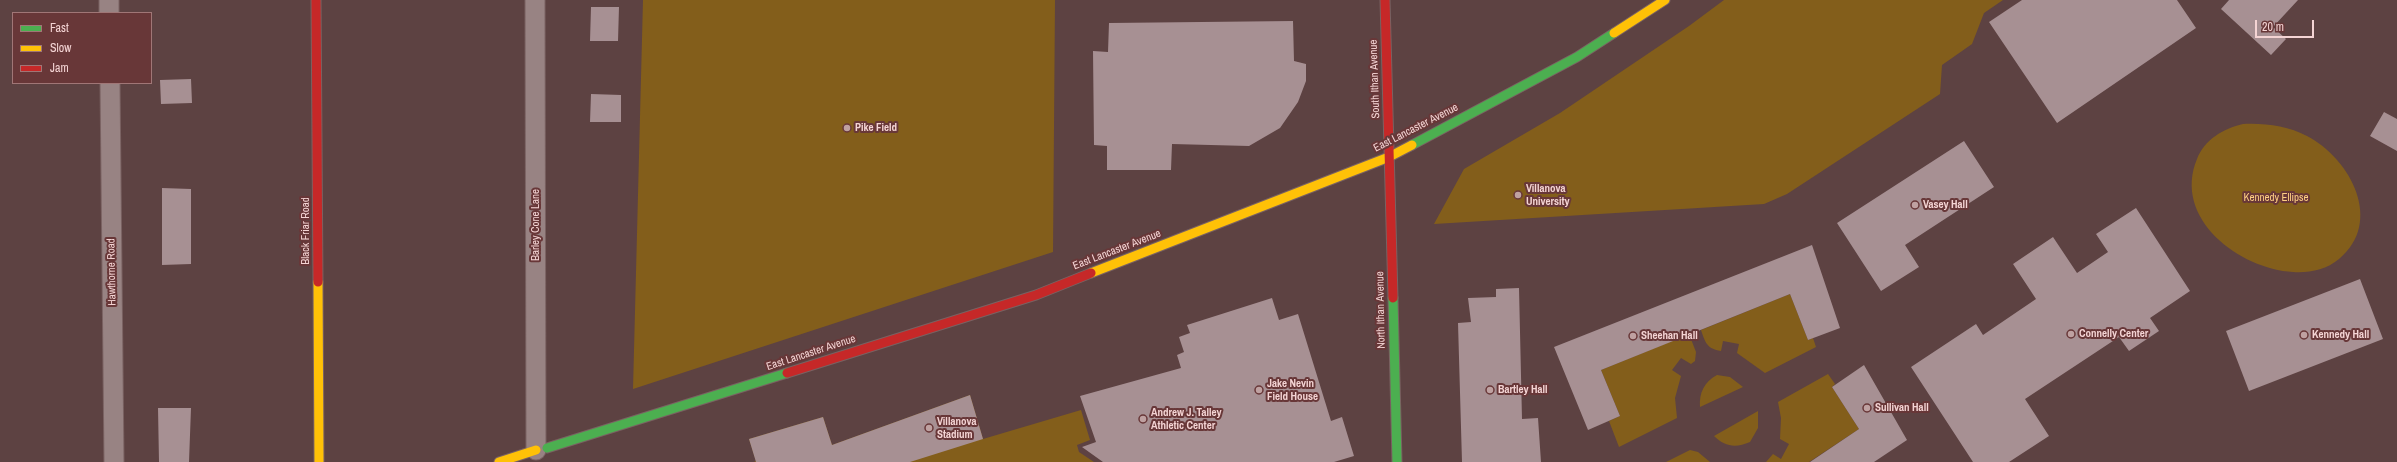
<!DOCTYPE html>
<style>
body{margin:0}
#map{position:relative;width:2397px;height:462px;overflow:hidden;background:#5d4242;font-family:"Archivo Narrow",sans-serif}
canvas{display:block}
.legend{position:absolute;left:12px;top:12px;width:140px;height:72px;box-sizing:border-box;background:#683738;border:1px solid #a07676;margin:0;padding:5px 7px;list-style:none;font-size:12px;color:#f4d4d4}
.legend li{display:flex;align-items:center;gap:8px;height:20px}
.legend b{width:20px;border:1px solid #a07676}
.scale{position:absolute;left:2255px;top:20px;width:59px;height:18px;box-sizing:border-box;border:2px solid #f4d4d4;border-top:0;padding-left:5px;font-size:12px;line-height:14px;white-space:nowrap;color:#f4d4d4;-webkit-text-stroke:3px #683738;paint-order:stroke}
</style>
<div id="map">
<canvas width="2397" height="462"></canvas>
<ul class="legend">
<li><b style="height:5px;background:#4caf50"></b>Fast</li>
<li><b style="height:5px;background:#ffc107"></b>Slow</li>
<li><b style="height:5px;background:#c62828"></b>Jam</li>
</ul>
<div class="scale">20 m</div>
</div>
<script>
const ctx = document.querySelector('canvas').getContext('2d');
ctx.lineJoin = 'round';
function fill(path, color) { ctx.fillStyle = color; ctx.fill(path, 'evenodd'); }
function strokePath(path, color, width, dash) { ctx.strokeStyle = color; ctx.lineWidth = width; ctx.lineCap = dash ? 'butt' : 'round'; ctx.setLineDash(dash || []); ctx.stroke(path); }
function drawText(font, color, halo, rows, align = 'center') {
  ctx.font = font + ' "Archivo Narrow",sans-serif'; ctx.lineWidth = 4; ctx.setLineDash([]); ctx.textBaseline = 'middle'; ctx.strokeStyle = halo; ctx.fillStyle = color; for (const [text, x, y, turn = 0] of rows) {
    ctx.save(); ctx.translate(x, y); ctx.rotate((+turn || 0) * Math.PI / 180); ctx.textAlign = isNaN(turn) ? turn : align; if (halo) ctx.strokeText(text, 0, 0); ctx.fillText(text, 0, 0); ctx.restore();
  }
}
fill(new Path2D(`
 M 643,0 L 1055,0 L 1053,252 L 633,389 Z
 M 1724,0 L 2003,0 L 1984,13 L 1972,44 L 1942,65 L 1940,94 L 1787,194 L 1764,204 L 1434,224 L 1464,169 L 1560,113 L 1689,26 Z
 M 2243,124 C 2265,123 2288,126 2307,136 C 2351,159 2384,222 2339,259 C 2326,270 2309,273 2293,272 C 2240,269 2172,219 2197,159 C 2205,139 2223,129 2243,124 Z
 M 1790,294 L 1808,340 L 1813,338 L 1816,347 L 1765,373 L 1737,353 L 1739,344 L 1723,341 L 1721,351 C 1707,349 1705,342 1701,330 Z
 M 1689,334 L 1696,352 L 1695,361 L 1691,364 L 1681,358 L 1672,370 L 1681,376 L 1675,398 L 1677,418 L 1619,447 L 1609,421 L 1620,416 L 1601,370 Z
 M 1828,374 L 1835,384 L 1832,387 L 1859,429 L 1809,462 L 1766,462 L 1773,454 L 1781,459 L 1789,444 L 1780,439 L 1781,418 L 1778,402 Z
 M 1717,375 L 1730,377 L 1743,387 L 1700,407 C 1699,393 1704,382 1717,375 Z
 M 970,395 L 983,439 L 1081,410 L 1090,440 L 1077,445 L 1079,452 L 1094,462 L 754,462 L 756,461 L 749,439 L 823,417 L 832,445 Z
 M 1758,411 L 1758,428 L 1750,442 C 1736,448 1725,447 1714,436 Z
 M 1690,450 L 1698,452 L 1710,462 L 1666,462 Z`), '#835e1b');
fill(new Path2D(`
 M 2022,0 L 2177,0 L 2196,28 L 2057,123 L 1989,22 Z
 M 2229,0 L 2298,0 L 2273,27 L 2286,39 L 2271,55 L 2221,9 Z
 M 591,7 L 619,7 L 618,41 L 590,41 Z
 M 1293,21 L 1294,61 L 1306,64 L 1306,81 L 1298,102 L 1280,128 L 1249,146 L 1172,144 L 1171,170 L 1107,170 L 1107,146 L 1094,145 L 1093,51 L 1108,52 L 1109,23 Z
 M 191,79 L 192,103 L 161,104 L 160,80 Z
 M 591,94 L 621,95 L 621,122 L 590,122 Z
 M 2384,112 L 2397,119 L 2397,151 L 2370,136 Z
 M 1964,141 L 1994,187 L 1905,245 L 1919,267 L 1881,291 L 1837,223 Z
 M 162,188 L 191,189 L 191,264 L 162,265 Z
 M 2136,208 L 2190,291 L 2150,318 L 2159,331 L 2129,351 L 2119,337 L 2025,399 L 2049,436 L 2009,462 L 1973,462 L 1911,367 L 1976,324 L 1983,335 L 2036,299 L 2013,264 L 2053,237 L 2077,273 L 2108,252 L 2096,234 Z
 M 1812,245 L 1840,328 L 1808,340 L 1790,294 L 1601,370 L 1620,416 L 1588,430 L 1554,347 Z
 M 2360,279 L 2383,339 L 2249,391 L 2226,331 Z
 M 1519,288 L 1522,419 L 1538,418 L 1541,462 L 1462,462 L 1458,323 L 1471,322 L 1468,298 L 1496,297 L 1496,289 Z
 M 1272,298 L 1279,320 L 1298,314 L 1331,421 L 1342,417 L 1354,456 L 1334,462 L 1103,462 L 1082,447 L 1096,442 L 1080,396 L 1181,368 L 1177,355 L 1184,352 L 1179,337 L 1190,333 L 1187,325 Z
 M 1864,365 L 1907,440 L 1874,462 L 1810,462 L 1859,429 L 1832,387 Z
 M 970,395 L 983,439 L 910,462 L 756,462 L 749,439 L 823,417 L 832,445 Z
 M 158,408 L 191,408 L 189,462 L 159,462 Z`), '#a79093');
const street = new Path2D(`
 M 109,0 L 109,13
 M 535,0 L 536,450
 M 110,83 L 114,462`);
const fast = new Path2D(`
 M 1412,145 L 1577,57 L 1614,33
 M 1393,298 L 1397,462
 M 547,448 L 787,373`);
const slow = new Path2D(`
 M 1614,33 L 1665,0
 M 1091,273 L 1389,157 L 1412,145
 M 318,282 L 319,462
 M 499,462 L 536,450`);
const jam = new Path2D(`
 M 316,0 L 318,282
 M 1385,0 L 1393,298
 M 787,373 L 1036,295 L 1091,273`);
strokePath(street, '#7a6262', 21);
strokePath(fast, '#7a6262', 11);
strokePath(slow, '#7a6262', 11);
strokePath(jam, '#7a6262', 11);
strokePath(street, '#988383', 19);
strokePath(fast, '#4caf50', 9);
strokePath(slow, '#ffc107', 9);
strokePath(jam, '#c62828', 9);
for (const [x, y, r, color] of [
 [847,128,4,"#bfa1a1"],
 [1518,195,4,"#bfa1a1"],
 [1915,205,4,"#bfa1a1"],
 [2071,334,4,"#bfa1a1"],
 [2304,335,4,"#bfa1a1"],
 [1633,336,4,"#bfa1a1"],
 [1259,390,4,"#bfa1a1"],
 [1490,390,4,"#bfa1a1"],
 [1867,408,4,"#bfa1a1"],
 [1143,419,4,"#bfa1a1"],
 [929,428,4,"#bfa1a1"]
]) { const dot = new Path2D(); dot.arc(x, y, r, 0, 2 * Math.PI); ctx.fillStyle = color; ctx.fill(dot); strokePath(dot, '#683738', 1.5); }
drawText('11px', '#f4d4d4', '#683738', [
 ["South Ithan Avenue",1375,79,-92],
 ["East Lancaster Avenue",1416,128,-27],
 ["Barley Cone Lane",536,225,-90],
 ["Black Friar Road",306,231,-90],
 ["East Lancaster Avenue",1117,250,-21],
 ["Hawthorne Road",112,272,-91],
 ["North Ithan Avenue",1381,310,-91],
 ["East Lancaster Avenue",811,353,-18]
]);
drawText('bold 11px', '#f4d4d4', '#683738', [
 ["Pike Field",855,128],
 ["Villanova",1526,189],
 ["University",1526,202],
 ["Vasey Hall",1923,205],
 ["Connelly Center",2079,334],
 ["Kennedy Hall",2312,335],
 ["Sheehan Hall",1641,336],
 ["Jake Nevin",1267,384],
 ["Field House",1267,397],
 ["Bartley Hall",1498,390],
 ["Sullivan Hall",1875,408],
 ["Andrew J. Talley",1151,413],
 ["Athletic Center",1151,426],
 ["Villanova",937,422],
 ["Stadium",937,435]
], 'left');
drawText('11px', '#fdce83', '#683738', [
 ["Kennedy Ellipse",2276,198]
]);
</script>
